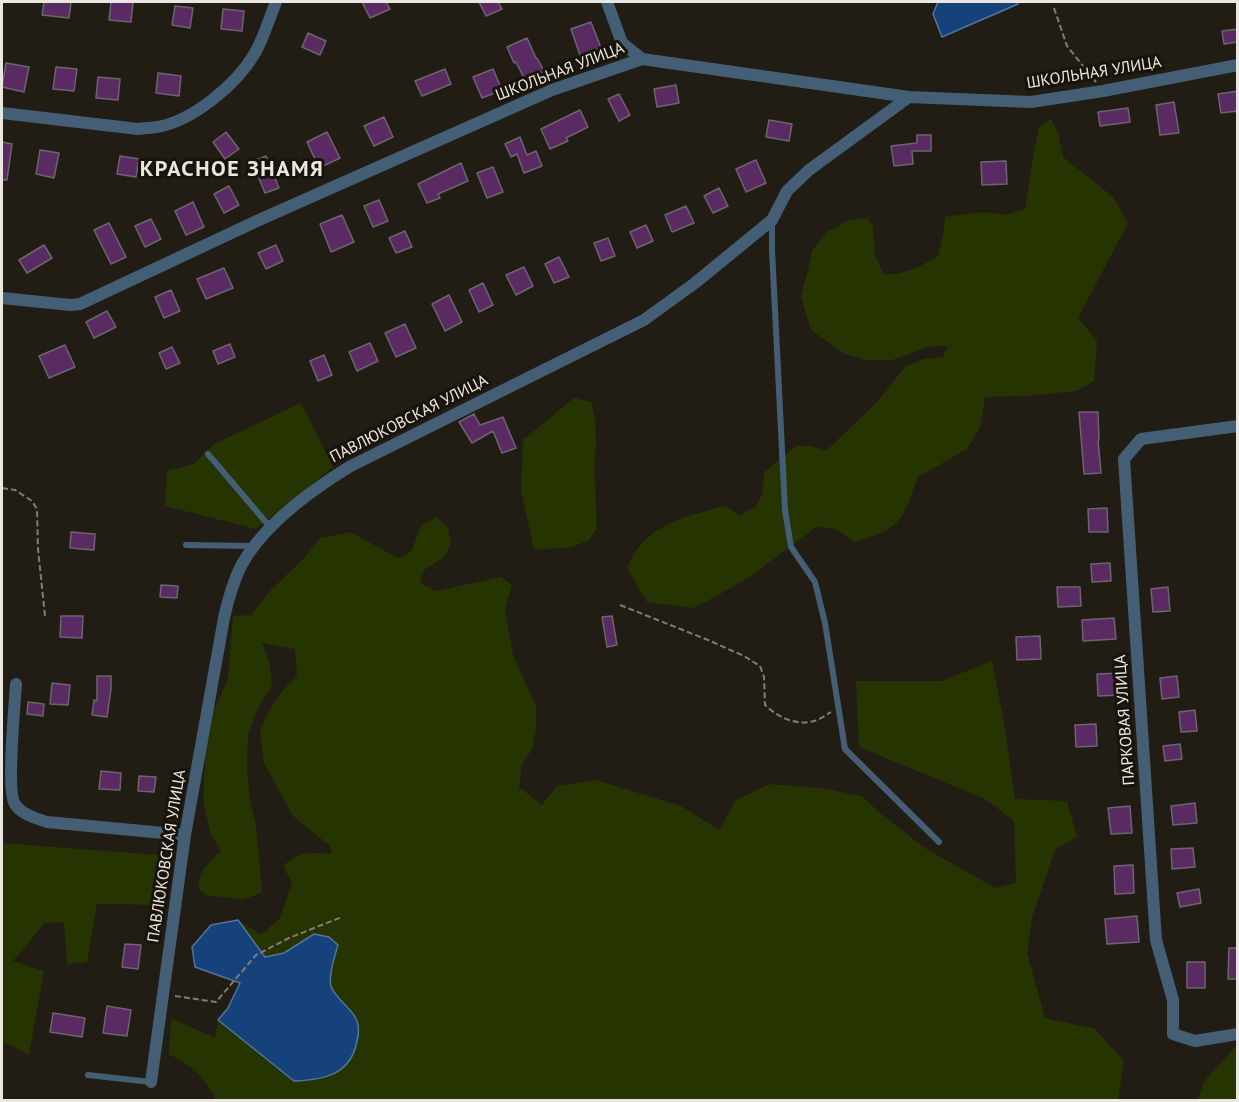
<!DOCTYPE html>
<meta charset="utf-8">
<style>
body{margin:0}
#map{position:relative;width:1239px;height:1102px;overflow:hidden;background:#221d14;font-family:"PT Sans",sans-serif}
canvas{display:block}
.frame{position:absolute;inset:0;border:3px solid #eae7e1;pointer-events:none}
</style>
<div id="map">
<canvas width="1239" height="1102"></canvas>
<div class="frame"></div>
</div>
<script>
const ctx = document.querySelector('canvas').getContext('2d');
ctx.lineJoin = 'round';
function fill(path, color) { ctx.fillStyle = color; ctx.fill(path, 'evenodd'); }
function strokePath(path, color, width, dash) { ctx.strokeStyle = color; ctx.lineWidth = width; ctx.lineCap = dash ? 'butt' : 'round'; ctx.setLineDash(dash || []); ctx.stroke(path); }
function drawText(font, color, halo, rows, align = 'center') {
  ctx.font = font + ' "PT Sans",sans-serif'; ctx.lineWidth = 6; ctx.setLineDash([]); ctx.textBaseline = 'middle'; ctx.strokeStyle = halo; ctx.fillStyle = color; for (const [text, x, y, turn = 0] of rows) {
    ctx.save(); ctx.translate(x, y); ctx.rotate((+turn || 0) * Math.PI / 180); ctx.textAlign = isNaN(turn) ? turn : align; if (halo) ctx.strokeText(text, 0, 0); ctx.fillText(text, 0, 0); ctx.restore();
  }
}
fill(new Path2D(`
 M 1051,119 L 1058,133 L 1063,157 L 1113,197 L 1128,223 L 1078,318 L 1097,341 L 1094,381 L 1077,391 L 1025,396 L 985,397 L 980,428 L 967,449 L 918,477 C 913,489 907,511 898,521 C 890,531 867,539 855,542 L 836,529 L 816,527 L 751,576 L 720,594 L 694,608 L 647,602 L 627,568 C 643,525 686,516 726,506 L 739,516 L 756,506 L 762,495 L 764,472 L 797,446 L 808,446 L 827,450 L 876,403 L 906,366 L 924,359 L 943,357 L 948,346 L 931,346 L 892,360 L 866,360 L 843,353 L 811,330 L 801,297 L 813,249 L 827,232 L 849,220 L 867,218 L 873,226 L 875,255 L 884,275 C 907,273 918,268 938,256 L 944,231 L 945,217 L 964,214 L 985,212 L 1004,215 L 1025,209 L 1034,152 L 1039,127 Z
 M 574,398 L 591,402 L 595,419 L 596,445 L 594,463 L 597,529 L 588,541 L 571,547 L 534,550 L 521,490 L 523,440 Z
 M 301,403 L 333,467 L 256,529 L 165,506 L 167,471 L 194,464 L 214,444 Z
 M 436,517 L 448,528 L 451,544 L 444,557 L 424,570 L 420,583 L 436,591 L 501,577 L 512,585 L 505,609 L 513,655 L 536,706 L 536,730 L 532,749 L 522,764 L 519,787 L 542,805 L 557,786 L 596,780 L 681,806 L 719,830 L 736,800 L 770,784 L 820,788 L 862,796 L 880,813 L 925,848 L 995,888 L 1016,883 L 1014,821 L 985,799 L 859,747 L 856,681 L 941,681 L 992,661 L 1004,722 L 1015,799 L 1067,801 L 1077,837 L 1055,850 L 1032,918 L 1027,953 L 1045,1018 L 1095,1029 L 1124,1061 L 1118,1100 L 216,1100 C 202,1074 195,1068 169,1054 L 171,1018 L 215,1038 L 218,1020 L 294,1081 L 315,1080 L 339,1072 L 356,1017 C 348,1009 331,994 330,983 C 329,970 335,957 337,945 L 314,935 L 284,953 L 265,957 L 238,920 L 261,935 L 280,918 L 292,883 L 283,866 C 301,850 310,853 332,854 L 330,846 L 293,816 L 264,763 L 260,732 L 266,716 L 282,691 L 297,676 L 295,649 L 281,647 L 262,643 L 270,665 L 272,686 L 258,708 L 248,735 L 247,769 L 250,801 L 256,825 L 262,892 L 243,900 L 206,895 L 199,889 C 197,872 209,862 221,851 L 211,835 L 203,801 L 206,741 L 212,714 L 228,679 L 233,616 L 251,615 L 270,591 L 304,558 L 320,538 L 350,532 L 398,558 L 411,552 L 421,526 Z
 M 2,843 L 158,855 L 162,905 L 97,904 L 87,962 L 67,964 L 64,922 L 45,923 L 13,961 L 44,971 L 29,1055 L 4,1042 L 2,1031 Z
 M 1237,1045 L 1237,1100 L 1198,1100 L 1204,1081 Z`), '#253400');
const water = new Path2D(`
 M 938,2 L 1018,2 L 1018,4 L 942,37 L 933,14 Z
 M 238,920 L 265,957 L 284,953 L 314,934 L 329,937 L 338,945 C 335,955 328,976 331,986 C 335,999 352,1008 356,1019 C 360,1026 359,1033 357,1041 C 351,1075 323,1080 294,1081 L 218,1020 L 228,1008 L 240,983 L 195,967 L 192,947 L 211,925 Z`);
fill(water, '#15427a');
strokePath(water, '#557499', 1.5);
const building = new Path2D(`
 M 44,2 L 71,2 L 69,18 L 42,15 Z
 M 111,2 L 133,2 L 131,22 L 109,20 Z
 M 362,2 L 386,2 L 390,9 L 370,18 Z
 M 479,2 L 498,2 L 502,9 L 486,16 Z
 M 175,6 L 193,8 L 190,28 L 172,25 Z
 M 223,9 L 244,11 L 242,31 L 221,29 Z
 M 591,22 L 601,48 L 580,55 L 571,29 Z
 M 1238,29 L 1238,42 L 1224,44 L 1222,31 Z
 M 308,33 L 326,41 L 320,55 L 302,47 Z
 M 527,38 L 536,58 L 537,58 L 544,71 L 525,80 L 516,62 L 514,63 L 507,47 Z
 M 6,63 L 29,67 L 24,92 L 2,87 Z
 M 56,67 L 77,69 L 74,91 L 53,89 Z
 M 445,69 L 451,84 L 422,96 L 415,81 Z
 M 493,69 L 502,90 L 482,98 L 473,77 Z
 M 158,73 L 181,76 L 179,96 L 156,93 Z
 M 98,77 L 120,79 L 118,100 L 96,98 Z
 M 676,85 L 679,103 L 657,107 L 654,89 Z
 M 1238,91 L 1238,111 L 1221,113 L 1218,94 Z
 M 619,94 L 630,115 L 619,121 L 608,99 Z
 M 1174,102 L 1179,133 L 1160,135 L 1156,105 Z
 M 1128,108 L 1130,122 L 1100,126 L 1098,112 Z
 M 580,110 L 588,127 L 566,138 L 568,141 L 550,149 L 541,129 Z
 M 384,117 L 393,137 L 374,146 L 364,126 Z
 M 769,120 L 792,124 L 789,141 L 766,137 Z
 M 226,132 L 239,149 L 225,159 L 213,142 Z
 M 327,132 L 340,158 L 319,168 L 307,142 Z
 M 917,135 L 931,135 L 931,151 L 912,151 L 913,164 L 894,166 L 891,146 L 917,143 Z
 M 520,137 L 527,155 L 536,151 L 542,166 L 524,173 L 517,154 L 511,157 L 505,144 Z
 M 2,142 L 12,144 L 7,180 L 2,180 Z
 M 40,150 L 59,153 L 54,178 L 36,174 Z
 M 120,156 L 139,159 L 136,177 L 117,174 Z
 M 266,156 L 279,188 L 265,193 L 252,162 Z
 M 756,160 L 766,183 L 746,192 L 736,169 Z
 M 1006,161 L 1007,184 L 982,185 L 981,162 Z
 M 461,163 L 468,181 L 438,194 L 440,198 L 427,203 L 418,184 Z
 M 493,167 L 503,192 L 487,198 L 477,173 Z
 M 229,186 L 239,205 L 224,213 L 214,194 Z
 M 719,188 L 728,206 L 713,213 L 704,196 Z
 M 379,200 L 388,221 L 373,227 L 364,206 Z
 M 193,202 L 204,227 L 186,235 L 175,211 Z
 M 686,206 L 694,223 L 672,232 L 665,215 Z
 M 342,215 L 354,242 L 331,252 L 320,224 Z
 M 151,219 L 161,239 L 145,247 L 135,226 Z
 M 109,223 L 126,257 L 111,264 L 94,230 Z
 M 646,225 L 653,241 L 637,248 L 630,232 Z
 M 405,231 L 412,247 L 396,253 L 389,238 Z
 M 608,238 L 615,256 L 601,261 L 594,243 Z
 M 44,245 L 52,258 L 27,273 L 19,260 Z
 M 276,245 L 283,261 L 266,269 L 258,253 Z
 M 559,257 L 569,277 L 554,283 L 545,264 Z
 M 524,267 L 533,286 L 516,295 L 506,275 Z
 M 224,268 L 233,288 L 206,299 L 197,279 Z
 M 483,283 L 493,305 L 479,312 L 469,290 Z
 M 171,290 L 180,311 L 164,318 L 155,297 Z
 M 449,295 L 462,322 L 445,331 L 432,304 Z
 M 107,311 L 116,327 L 94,338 L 86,322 Z
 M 405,324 L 416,348 L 396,357 L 385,333 Z
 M 370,343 L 378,361 L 357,371 L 349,352 Z
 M 230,344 L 235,357 L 218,364 L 213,351 Z
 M 65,345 L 75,367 L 49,378 L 39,356 Z
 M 172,347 L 180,363 L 166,369 L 159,353 Z
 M 324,355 L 332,375 L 318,381 L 310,361 Z
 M 1079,412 L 1098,412 L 1099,440 L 1098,440 L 1101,473 L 1084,474 Z
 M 474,414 L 480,425 L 503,417 L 516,448 L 502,453 L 493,431 L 472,443 L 459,422 Z
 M 1107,508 L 1108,532 L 1089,532 L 1088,509 Z
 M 71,532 L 95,534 L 94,550 L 70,548 Z
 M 1110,563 L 1111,581 L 1092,582 L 1091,564 Z
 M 161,585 L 178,586 L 177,598 L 160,597 Z
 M 1057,587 L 1080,587 L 1081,606 L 1058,607 Z
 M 1168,587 L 1170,611 L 1153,612 L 1151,589 Z
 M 61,616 L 83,616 L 82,638 L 60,637 Z
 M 612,616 L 617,645 L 607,647 L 602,617 Z
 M 1114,618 L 1116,639 L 1083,641 L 1082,620 Z
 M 1040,636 L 1041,659 L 1017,660 L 1016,637 Z
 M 1121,673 L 1122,695 L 1098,696 L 1097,674 Z
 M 97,676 L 111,676 L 111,689 L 107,717 L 92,715 L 94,700 L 97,701 Z
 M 1177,676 L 1179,697 L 1162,699 L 1160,678 Z
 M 52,683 L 70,685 L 68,705 L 50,704 Z
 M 28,702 L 44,704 L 43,716 L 27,714 Z
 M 1195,710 L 1197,731 L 1181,732 L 1179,712 Z
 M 1096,724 L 1097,746 L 1076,747 L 1075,725 Z
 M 1180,744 L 1182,759 L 1165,761 L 1163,746 Z
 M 101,771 L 121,773 L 120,790 L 99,789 Z
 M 139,776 L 156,777 L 154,792 L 138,791 Z
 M 1195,803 L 1197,823 L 1173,825 L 1171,806 Z
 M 1130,806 L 1132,833 L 1111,834 L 1108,808 Z
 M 1193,848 L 1195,867 L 1172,869 L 1171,849 Z
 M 1133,865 L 1134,893 L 1115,894 L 1114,866 Z
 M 1199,889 L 1201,903 L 1180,907 L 1177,893 Z
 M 1137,916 L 1139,942 L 1107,944 L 1105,919 Z
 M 125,944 L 141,945 L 138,969 L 122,967 Z
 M 1229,948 L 1238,948 L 1238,979 L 1228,979 Z
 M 1187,962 L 1205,962 L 1205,988 L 1187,988 Z
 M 107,1006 L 131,1010 L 127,1036 L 103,1033 Z
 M 53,1013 L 85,1018 L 82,1037 L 50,1032 Z`);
fill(building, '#5a2b63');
strokePath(building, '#6c656e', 1.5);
strokePath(new Path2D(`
 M 1054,8 L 1067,46 L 1096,82
 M 2,488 L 15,490 L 32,501 L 37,509 L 38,549 L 45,616
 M 620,605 L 708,640 L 744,656 L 760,666 L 764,677 L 765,705 C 778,717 795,726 814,721 C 819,720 826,715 831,712
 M 175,996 L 216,1002 L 256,955 L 289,938 L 342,917`), '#817d75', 2, [6, 3]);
strokePath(new Path2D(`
 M 772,221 L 772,250 L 785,510 L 791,547 L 815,582 L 825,623 L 845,749 L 939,842
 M 208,454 L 270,527
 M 186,545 L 254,546
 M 88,1075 L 151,1082`), '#445f75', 6);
strokePath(new Path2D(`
 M 607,2 L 622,43 L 642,59
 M 2,113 L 138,129 C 145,128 151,128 157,127 C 193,121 237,84 255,53 C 264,37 269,19 276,2
 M 2,298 L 70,305 L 80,304 L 259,220 L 552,90 L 642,59 L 909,97 L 1031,102 L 1103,91 L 1238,65
 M 1238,426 L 1141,439 L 1124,459 L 1156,940 L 1173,1000 L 1173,1034 L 1195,1041 L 1238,1034
 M 16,684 C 15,703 6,792 15,804 C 22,815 36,818 47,822 L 185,835
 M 151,1082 L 185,835 L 224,618 C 228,600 233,582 241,566 C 263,525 310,491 349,467 L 644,320 L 695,283 L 772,220 L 787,191 L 809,170 L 909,97`), '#445f75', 12);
drawText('16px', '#eae7e1', '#18140c', [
 ["ШКОЛЬНАЯ УЛИЦА",560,72,-21],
 ["ШКОЛЬНАЯ УЛИЦА",1094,73,-9],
 ["ПАВЛЮКОВСКАЯ УЛИЦА",409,419,-27],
 ["ПАРКОВАЯ УЛИЦА",1125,720,-94],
 ["ПАВЛЮКОВСКАЯ УЛИЦА",167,856,-81]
]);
ctx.letterSpacing = '1.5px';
drawText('bold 22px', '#eae7e1', '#18140c', [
 ["КРАСНОЕ ЗНАМЯ",232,170]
]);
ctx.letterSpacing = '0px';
</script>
